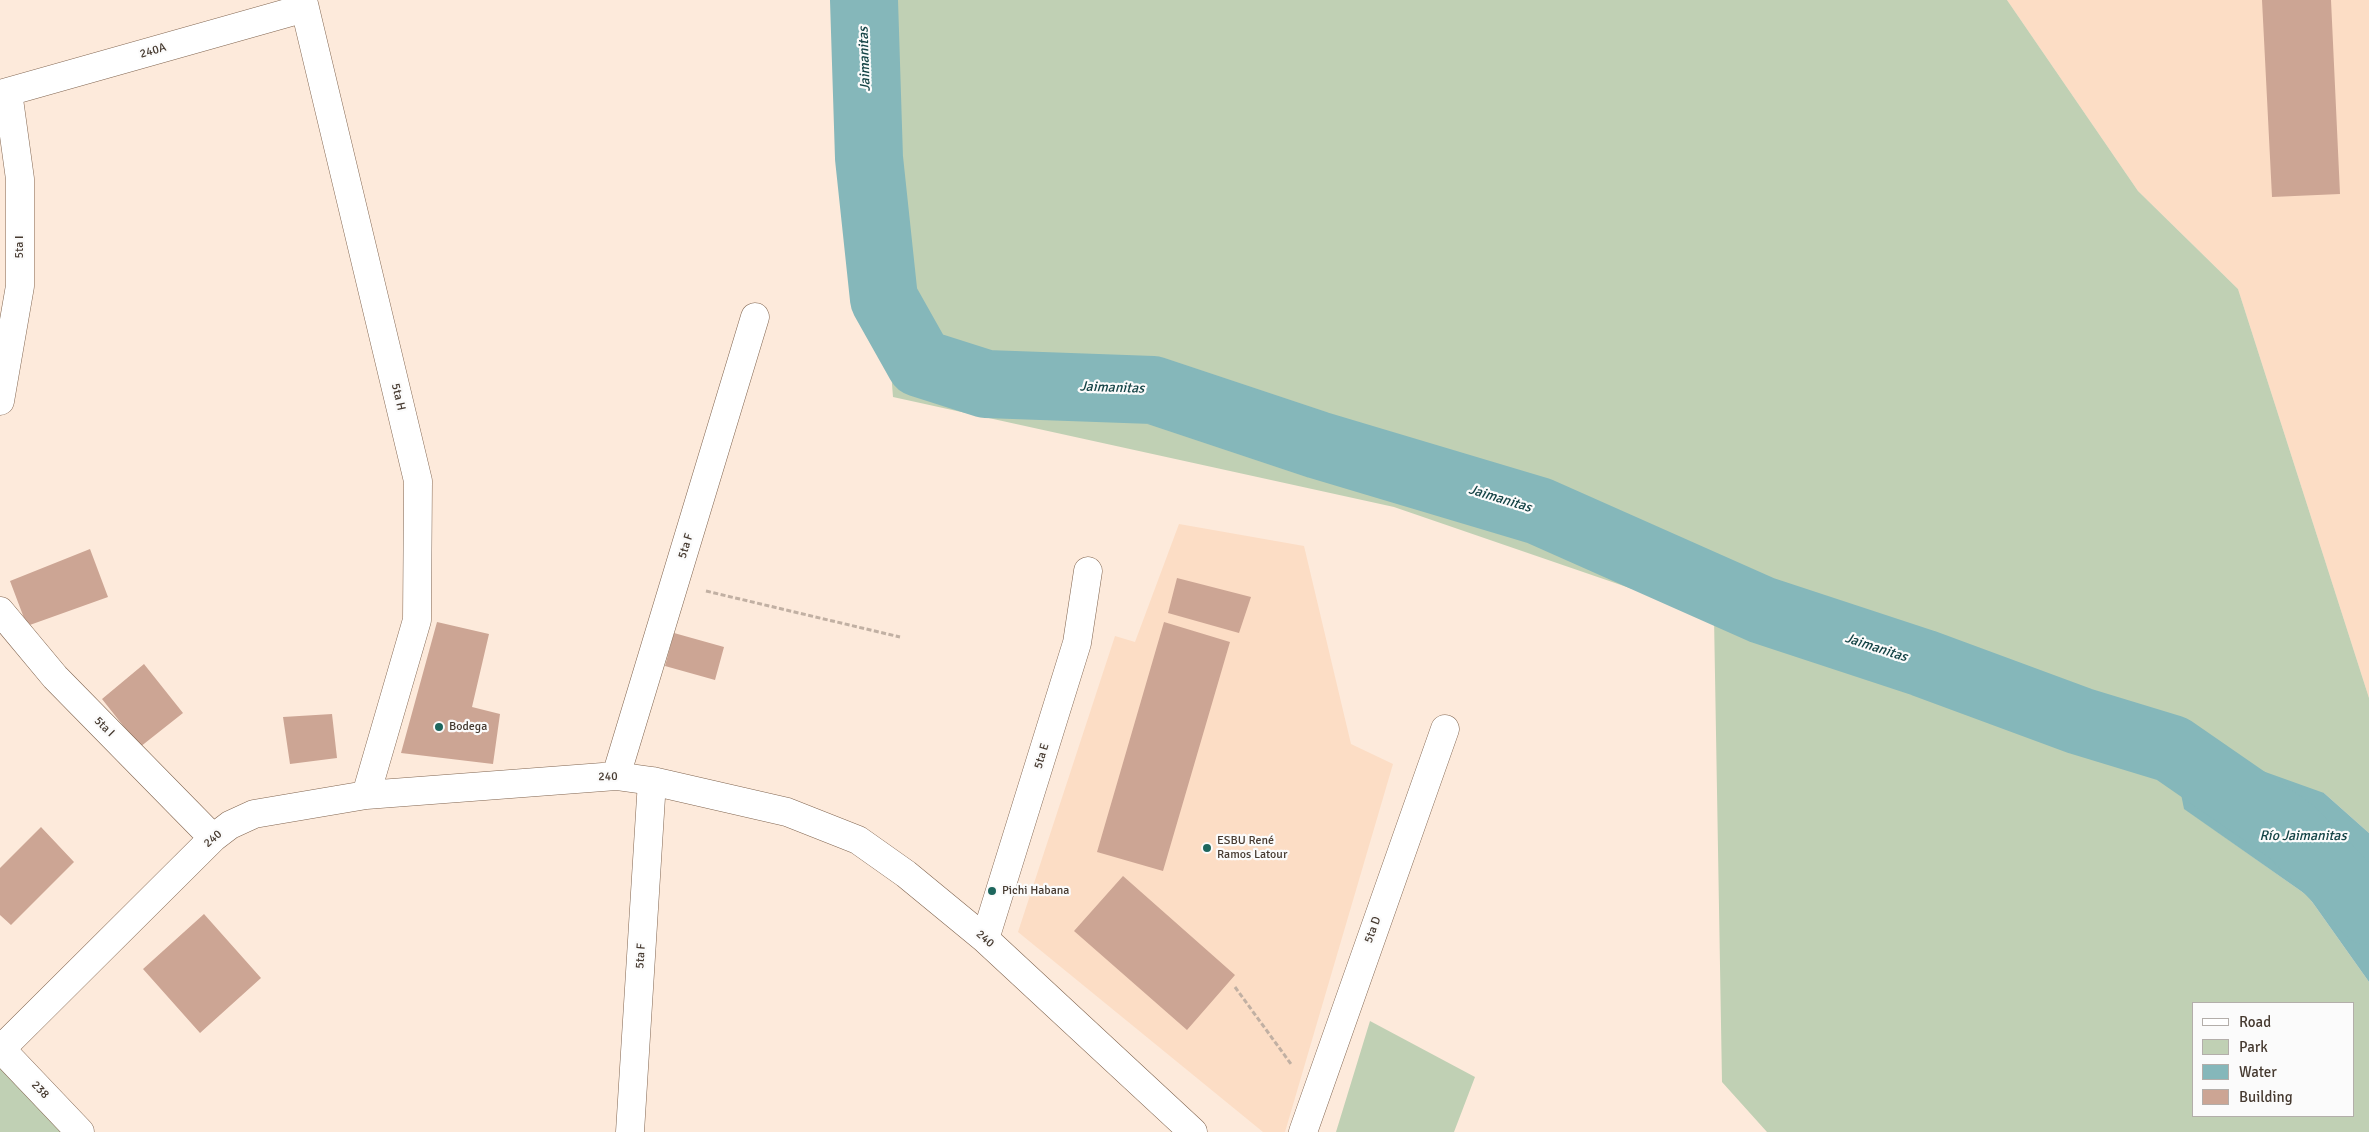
<!DOCTYPE html>
<meta charset="utf-8">
<style>
body{margin:0}
#map{position:relative;width:2369px;height:1132px;overflow:hidden;background:#fdeadb;font-family:Signika,sans-serif}
canvas{display:block}
.legend{position:absolute;left:2192px;top:1002px;width:162px;height:115px;box-sizing:border-box;background:#fbfbfb;border:1px solid #b3aeaa;margin:0;padding:6px 9px;list-style:none;font-size:15px;color:#463a30}
.legend li{display:flex;align-items:center;gap:10px;height:25px}
.legend b{width:25px;border:1px solid #b3aeaa}
</style>
<div id="map">
<canvas width="2369" height="1132"></canvas>
<ul class="legend">
<li><b style="height:6px;background:#fff"></b>Road</li>
<li><b style="height:14px;background:#c0d0b4"></b>Park</li>
<li><b style="height:14px;background:#85b7ba"></b>Water</li>
<li><b style="height:14px;background:#cca594"></b>Building</li>
</ul>
</div>
<script>
const ctx = document.querySelector('canvas').getContext('2d');
ctx.lineJoin = 'round';
function fill(path, color) { ctx.fillStyle = color; ctx.fill(path, 'evenodd'); }
function strokePath(path, color, width, dash) { ctx.strokeStyle = color; ctx.lineWidth = width; ctx.lineCap = dash ? 'butt' : 'round'; ctx.setLineDash(dash || []); ctx.stroke(path); }
function drawText(font, color, halo, rows, align = 'center') {
  ctx.font = font + ' Signika,sans-serif'; ctx.lineWidth = 4.5; ctx.setLineDash([]); ctx.textBaseline = 'middle'; ctx.strokeStyle = halo; ctx.fillStyle = color; for (const [text, x, y, turn = 0] of rows) {
    ctx.save(); ctx.translate(x, y); ctx.rotate((+turn || 0) * Math.PI / 180); ctx.textAlign = isNaN(turn) ? turn : align; if (halo) ctx.strokeText(text, 0, 0); ctx.fillText(text, 0, 0); ctx.restore();
  }
}
fill(new Path2D(`
 M 2007,0 L 2369,0 L 2369,698 L 2238,289 L 2138,191 Z
 M 1179,524 L 1304,546 L 1351,744 L 1393,764 L 1285,1132 L 1263,1132 L 1018,932 L 1115,636 L 1135,642 Z`), '#fcddc5');
fill(new Path2D(`
 M 880,0 L 2007,0 L 2138,191 L 2238,289 L 2369,698 L 2369,833 L 2324,793 L 2185,809 L 2308,896 L 2369,982 L 2369,1132 L 1767,1132 L 1722,1082 L 1714,617 L 1394,507 L 893,397 L 877,193 ZM 2193,1003 L 2353,1003 L 2353,1116 L 2193,1116 Z
 M 1370,1021 L 1475,1077 L 1454,1132 L 1336,1132 Z
 M 0,1051 L 78,1132 L 0,1132 Z`), '#c0d0b4');
fill(new Path2D(`
 M 2172,749 L 2229,759 L 2324,793 L 2369,833 L 2369,982 L 2308,896 L 2184,809 Z`), '#85b7ba');
strokePath(new Path2D(`
 M 864,0 L 869,158 L 884,299 L 920,363 L 986,384 L 1153,390 L 1318,445 L 1539,511 L 1762,610 L 1923,663 L 2080,721 L 2172,749 L 2292,832 L 2369,911`), '#85b7ba', 68);
fill(new Path2D(`
 M 2262,0 L 2331,0 L 2340,194 L 2272,197 Z
 M 90,549 L 108,597 L 27,626 L 10,581 Z
 M 1177,578 L 1251,597 L 1239,633 L 1168,613 Z
 M 437,622 L 489,634 L 472,707 L 500,714 L 493,764 L 401,753 Z
 M 1164,622 L 1230,642 L 1163,871 L 1097,852 Z
 M 674,633 L 724,647 L 715,680 L 665,666 Z
 M 144,664 L 183,713 L 140,747 L 102,699 Z
 M 332,714 L 337,758 L 290,764 L 283,717 Z
 M 41,827 L 74,862 L 11,925 L 0,915 L 0,868 Z
 M 1123,876 L 1235,975 L 1187,1030 L 1074,931 Z
 M 204,914 L 261,978 L 200,1033 L 143,969 Z`), '#cca594');
const street = new Path2D(`
 M 303,0 L 418,481 L 417,620 L 366,795
 M 0,94 L 305,8
 M 0,401 L 20,286 L 20,179 L 8,92
 M 0,611 L 55,677 L 213,838
 M 616,776 L 755,317
 M 985,939 L 1077,643 L 1088,571
 M 1,1049 L 213,838 L 230,825 L 254,814 L 366,795 L 616,776 L 652,781 L 787,812 L 858,840 L 906,874 L 985,939 L 1193,1132
 M 630,1132 L 652,781
 M 1303,1132 L 1445,729`);
const secondary = new Path2D(`
 M 0,1048 L 80,1132`);
strokePath(street, '#816550', 29);
strokePath(secondary, '#816550', 29);
strokePath(new Path2D(`
 M 706,591 L 900,637
 M 1235,987 L 1291,1064`), '#c1b0a3', 3, [5, 2.5]);
strokePath(street, '#fff', 28);
strokePath(secondary, '#fff', 28);
for (const [x, y, r, color] of [
 [439,727,5,"#1d665d"],
 [1207,848,5,"#1d665d"],
 [992,891,5,"#1d665d"]
]) { const dot = new Path2D(); dot.arc(x, y, r, 0, 2 * Math.PI); ctx.fillStyle = color; ctx.fill(dot); strokePath(dot, '#fbfbfb', 2); }
drawText('12px', '#463a30', '#fbfbfb', [
 ["240A",153,51,-16],
 ["5ta I",20,247,-90],
 ["5ta H",398,397,77],
 ["5ta F",686,546,-73],
 ["5ta I",104,727,45],
 ["5ta E",1042,756,-73],
 ["240",608,777,-1],
 ["240",213,839,-41],
 ["5ta D",1373,930,-70],
 ["240",985,939,41],
 ["5ta F",641,956,-86],
 ["238",40,1090,46]
]);
drawText('12px', '#463a30', '#fbfbfb', [
 ["Bodega",449,727],
 ["ESBU René",1217,841],
 ["Ramos Latour",1217,855],
 ["Pichi Habana",1002,891]
], 'left');
drawText('italic 14px', '#154446', '#fbfbfb', [
 ["Jaimanitas",865,59,-92],
 ["Jaimanitas",1112,388,2],
 ["Jaimanitas",1500,499,17],
 ["Jaimanitas",1876,648,18],
 ["Río Jaimanitas",2303,836]
]);
</script>
